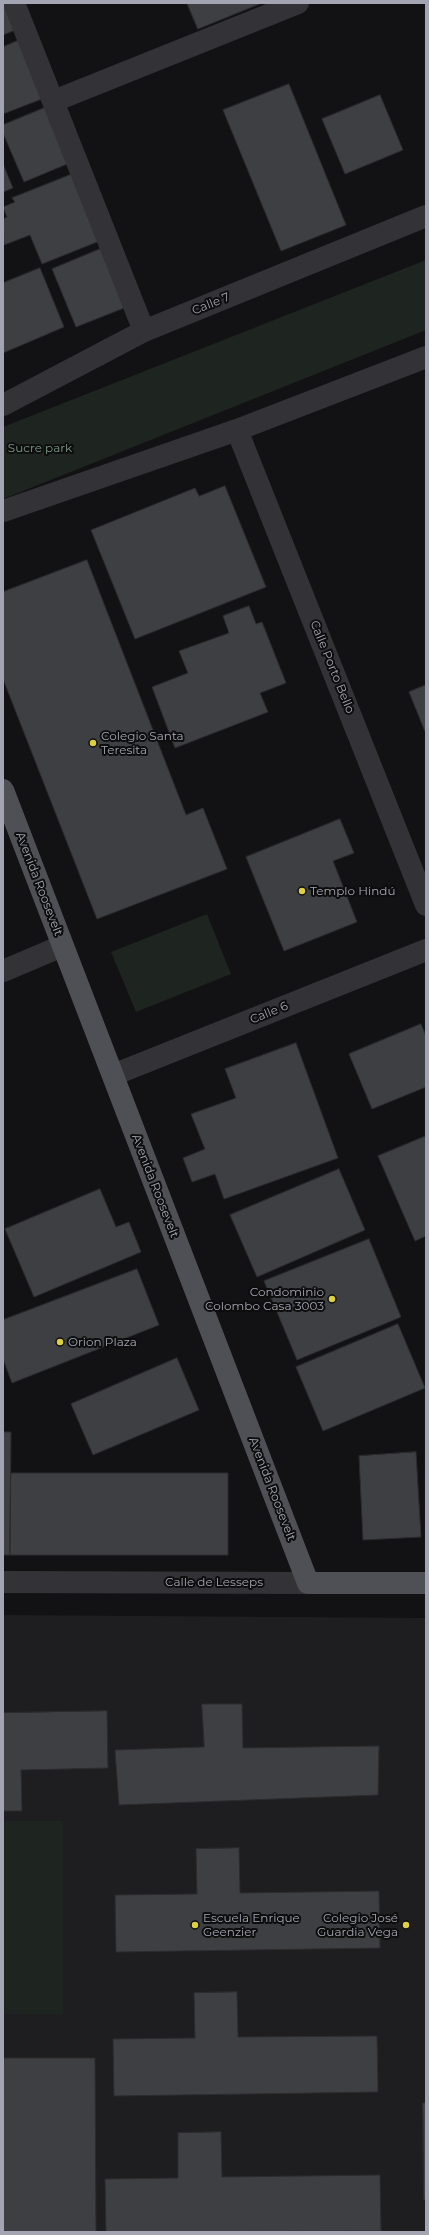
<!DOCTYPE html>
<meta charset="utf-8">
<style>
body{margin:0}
#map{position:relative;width:429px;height:2235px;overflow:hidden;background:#121113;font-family:Montserrat,sans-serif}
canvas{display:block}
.frame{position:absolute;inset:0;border:4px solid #a4a5b2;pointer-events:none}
</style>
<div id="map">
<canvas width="429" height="2235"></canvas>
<div class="frame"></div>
</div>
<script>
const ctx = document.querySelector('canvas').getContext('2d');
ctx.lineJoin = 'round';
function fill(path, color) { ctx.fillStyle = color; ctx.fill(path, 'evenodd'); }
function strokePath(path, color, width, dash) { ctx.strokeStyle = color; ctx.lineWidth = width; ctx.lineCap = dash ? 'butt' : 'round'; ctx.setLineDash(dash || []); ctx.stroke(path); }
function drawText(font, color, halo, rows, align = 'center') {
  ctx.font = font + ' Montserrat,sans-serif'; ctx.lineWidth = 4; ctx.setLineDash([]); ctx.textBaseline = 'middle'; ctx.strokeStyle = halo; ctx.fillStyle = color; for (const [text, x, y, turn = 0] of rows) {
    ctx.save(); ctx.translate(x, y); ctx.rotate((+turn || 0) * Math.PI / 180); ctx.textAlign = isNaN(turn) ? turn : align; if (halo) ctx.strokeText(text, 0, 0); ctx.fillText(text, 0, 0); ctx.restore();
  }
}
fill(new Path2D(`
 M 3,1615 L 426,1618 L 426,2232 L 3,2232 Z`), '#1e1e20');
fill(new Path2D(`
 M 426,260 L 426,330 L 3,499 L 3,427 Z
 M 207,914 L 231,974 L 136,1012 L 111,952 Z
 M 3,1821 L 63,1821 L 63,2014 L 3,2014 Z`), '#1e2520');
const building = new Path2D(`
 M 3,3 L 10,3 L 20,28 L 3,35 Z
 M 187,3 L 262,3 L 198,29 Z
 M 24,38 L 47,97 L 3,114 L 3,47 Z
 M 289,84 L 346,225 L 281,251 L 223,110 Z
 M 380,95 L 403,150 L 345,174 L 322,119 Z
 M 49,106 L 72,162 L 24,182 L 3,133 L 3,125 Z
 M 3,164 L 13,188 L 3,192 Z
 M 75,173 L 102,240 L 42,264 L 30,235 L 4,245 L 3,219 L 7,217 L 3,207 L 15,202 L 12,198 Z
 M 105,247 L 129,306 L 76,327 L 52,269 Z
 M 40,268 L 64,327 L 3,353 L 3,283 Z
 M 225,486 L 266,587 L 135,639 L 91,530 L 195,488 L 199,496 Z
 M 87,560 L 186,815 L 203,808 L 227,869 L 97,919 L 3,679 L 3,592 Z
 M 249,606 L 256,624 L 262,622 L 286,683 L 260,693 L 268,712 L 175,748 L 152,687 L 188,673 L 179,651 L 229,633 L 223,616 Z
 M 426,685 L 426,734 L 409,692 Z
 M 340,819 L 354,853 L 333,861 L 357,922 L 284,951 L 246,857 Z
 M 421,1024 L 426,1036 L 426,1087 L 372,1109 L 349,1054 Z
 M 296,1043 L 338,1158 L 224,1199 L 215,1174 L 192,1182 L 183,1158 L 205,1149 L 191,1114 L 236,1098 L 225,1069 Z
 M 426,1136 L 426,1236 L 415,1241 L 378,1156 Z
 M 339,1169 L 365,1230 L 257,1277 L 230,1215 Z
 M 100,1189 L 116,1227 L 129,1222 L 141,1252 L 34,1297 L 5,1229 Z
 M 369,1239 L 401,1317 L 297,1360 L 264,1281 Z
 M 137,1269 L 159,1325 L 12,1383 L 3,1359 L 3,1320 Z
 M 398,1324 L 425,1388 L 323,1431 L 296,1367 Z
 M 177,1358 L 199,1410 L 93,1455 L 71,1404 Z
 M 3,1432 L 11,1432 L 10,1555 L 3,1555 Z
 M 416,1452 L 421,1537 L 363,1540 L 359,1456 Z
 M 11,1473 L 228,1473 L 228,1555 L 10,1555 Z
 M 202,1704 L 242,1704 L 243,1748 L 379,1746 L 378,1795 L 119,1805 L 115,1750 L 204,1747 Z
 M 107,1711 L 108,1768 L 21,1770 L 22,1811 L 3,1811 L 3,1713 Z
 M 239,1848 L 240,1893 L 379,1891 L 380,1948 L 116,1952 L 115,1895 L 197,1894 L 196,1849 Z
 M 237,1992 L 238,2037 L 377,2036 L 378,2092 L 114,2096 L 113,2039 L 195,2038 L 194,1993 Z
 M 3,2058 L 95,2058 L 96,2232 L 3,2232 Z
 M 423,2103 L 426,2103 L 426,2200 L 424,2200 Z
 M 221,2132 L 222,2177 L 380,2175 L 381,2231 L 106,2232 L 105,2179 L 178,2178 L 178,2133 Z`);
fill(building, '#3e3f43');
strokePath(building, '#2c2c2f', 1);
strokePath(new Path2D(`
 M 14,3 L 144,331
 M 54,101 L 298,3
 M 3,405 L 144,331 L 426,216
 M 237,430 L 426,905
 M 3,511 L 237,430 L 426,357
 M 3,971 L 62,946
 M 113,1075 L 426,950
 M 3,1582 L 308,1583`), '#333337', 22);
strokePath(new Path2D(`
 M 3,790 L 308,1583 L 426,1583`), '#4f4f56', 22);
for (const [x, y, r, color] of [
 [93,743,4,"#ddcf3f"],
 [302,891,4,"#ddcf3f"],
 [332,1299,4,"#ddcf3f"],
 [60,1342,4,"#ddcf3f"],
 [195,1925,4,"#ddcf3f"],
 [406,1925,4,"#ddcf3f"]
]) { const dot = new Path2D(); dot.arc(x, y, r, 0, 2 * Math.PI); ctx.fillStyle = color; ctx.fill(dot); strokePath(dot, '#0d0d0e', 1.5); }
drawText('12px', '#a4a5b2', '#0d0d0e', [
 ["Calle 7",211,304,-22],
 ["Calle Porto Bello",332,667,68],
 ["Avenida Roosevelt",39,884,69],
 ["Calle 6",269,1013,-22],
 ["Avenida Roosevelt",155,1186,69],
 ["Avenida Roosevelt",272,1489,69],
 ["Calle de Lesseps",214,1582]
]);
drawText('12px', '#7d9b86', '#0d0d0e', [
 ["Sucre park",40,448]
]);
drawText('12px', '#a4a5b2', '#0d0d0e', [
 ["Colegio Santa",101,736],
 ["Teresita",101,750],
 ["Templo Hindú",310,891],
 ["Condominio",324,1292,"right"],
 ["Colombo Casa 3003",324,1306,"right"],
 ["Orion Plaza",68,1342],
 ["Escuela Enrique",203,1918],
 ["Geenzier",203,1932],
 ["Colegio José",398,1918,"right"],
 ["Guardia Vega",398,1932,"right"]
], 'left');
</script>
